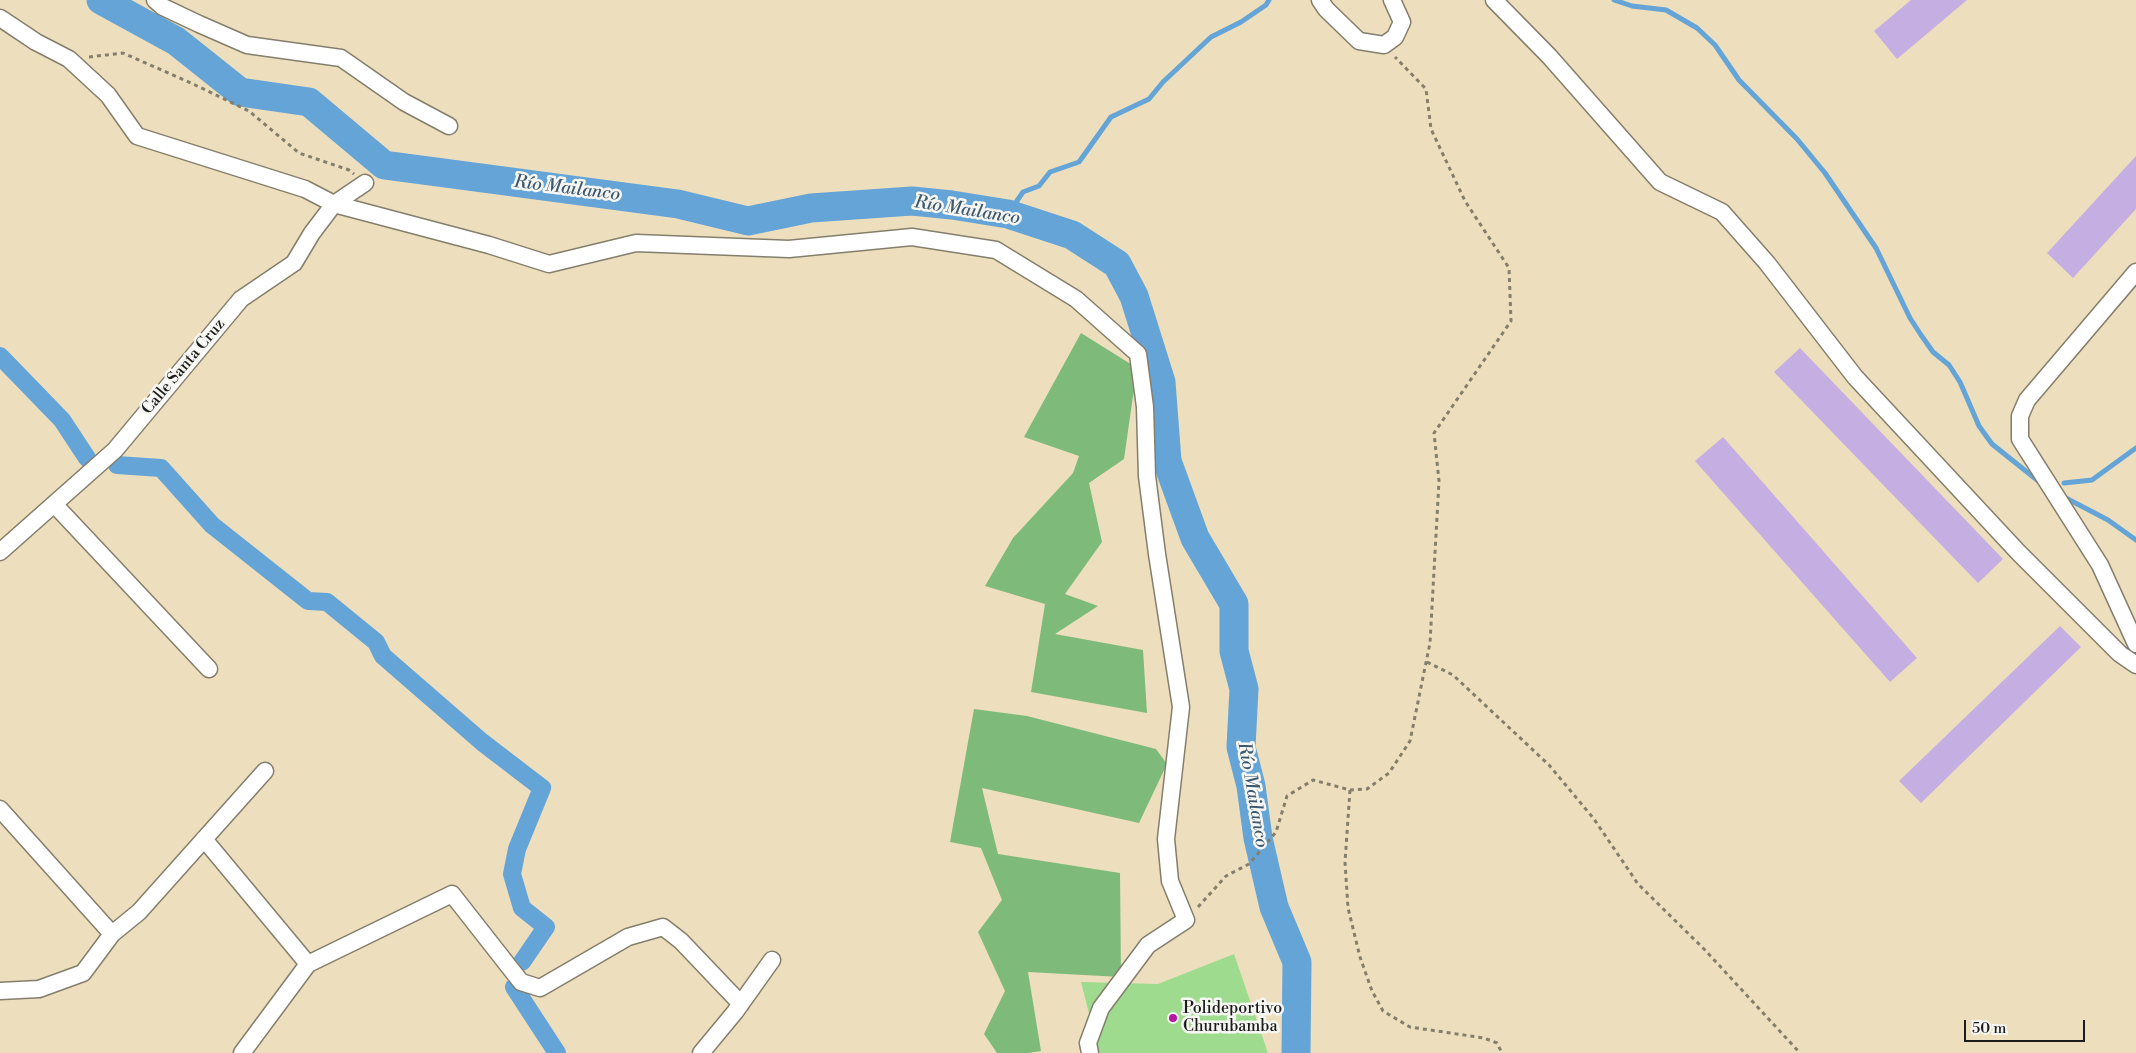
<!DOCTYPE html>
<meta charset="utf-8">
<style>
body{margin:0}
#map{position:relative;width:2136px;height:1053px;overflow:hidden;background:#eddfbd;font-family:"Libre Bodoni",serif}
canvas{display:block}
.scale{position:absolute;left:1964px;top:1020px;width:121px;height:22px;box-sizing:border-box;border:2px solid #1c1c1c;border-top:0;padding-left:6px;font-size:15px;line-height:18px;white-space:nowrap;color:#1c1c1c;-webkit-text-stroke:4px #f6f6f2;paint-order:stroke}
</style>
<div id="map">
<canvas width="2136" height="1053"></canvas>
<div class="scale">50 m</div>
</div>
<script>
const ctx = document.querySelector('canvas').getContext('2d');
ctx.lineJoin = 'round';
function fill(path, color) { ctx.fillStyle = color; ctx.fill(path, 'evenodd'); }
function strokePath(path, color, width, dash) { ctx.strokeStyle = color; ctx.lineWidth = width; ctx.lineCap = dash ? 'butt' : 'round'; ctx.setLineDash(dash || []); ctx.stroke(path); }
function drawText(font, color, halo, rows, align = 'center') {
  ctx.font = font + ' "Libre Bodoni",serif'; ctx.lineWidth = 5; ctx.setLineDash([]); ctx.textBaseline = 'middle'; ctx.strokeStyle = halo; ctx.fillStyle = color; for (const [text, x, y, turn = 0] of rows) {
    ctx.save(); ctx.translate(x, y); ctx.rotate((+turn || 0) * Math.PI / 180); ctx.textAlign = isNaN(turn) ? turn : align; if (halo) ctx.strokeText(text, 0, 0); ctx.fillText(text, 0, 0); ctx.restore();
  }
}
fill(new Path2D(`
 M 1234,954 L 1268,1053 L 1099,1053 L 1081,982 L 1158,984 Z`), '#9edb8f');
fill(new Path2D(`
 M 1081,333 L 1137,368 L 1124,459 L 1089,483 L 1102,542 L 1065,594 L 1098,606 L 1055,634 L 1143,650 L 1147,713 L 1031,692 L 1045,604 L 985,586 L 1013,538 L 1073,473 L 1079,456 L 1024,437 Z
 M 974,709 L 1027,716 L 1156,749 L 1167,764 L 1139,823 L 982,788 L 998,854 L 1120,873 L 1121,977 L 1028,972 L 1041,1051 L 1028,1053 L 997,1053 L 984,1034 L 1005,991 L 978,932 L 1002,900 L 981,848 L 950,842 Z`), '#7ebb7a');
strokePath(new Path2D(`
 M 1614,0 L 1632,6 L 1666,10 L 1697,28 L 1715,45 L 1739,80 L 1797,139 L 1825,173 L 1876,248 L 1910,318 L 1921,335 L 1933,352 L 1949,365 L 1960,382 L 1979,426 L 1992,444 L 2042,484
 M 1008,214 L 1023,192 L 1039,186 L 1050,172 L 1079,162 L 1111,117 L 1149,99 L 1163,82 L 1211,37 L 1241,22 L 1266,5 L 1269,0
 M 2064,483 L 2092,480 L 2136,448
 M 2062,496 L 2108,520 L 2136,540`), '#64a4d7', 5);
strokePath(new Path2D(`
 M 0,356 L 62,420 L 87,458
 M 117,465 L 161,468 L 212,525 L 308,601 L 327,602 L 376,642 L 383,656 L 482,742 L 542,788 L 517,849 L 512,874 L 522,908 L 546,927 L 522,962
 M 514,987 L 557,1053`), '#64a4d7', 18);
strokePath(new Path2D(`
 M 101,0 L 176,41 L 240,92 L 309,102 L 384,165 L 678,204 L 748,221 L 811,208 L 912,201 L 952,205 L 1008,214 L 1072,235 L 1117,264 L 1134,296 L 1161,382 L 1167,461 L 1195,538 L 1234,604 L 1234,651 L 1244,689 L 1241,747 L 1251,786 L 1258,838 L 1274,907 L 1297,962 L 1296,1053`), '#64a4d7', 29);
fill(new Path2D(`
 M 1911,0 L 1967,0 L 1897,59 L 1874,31 Z
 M 2136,156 L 2136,209 L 2073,278 L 2047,253 Z
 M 1800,348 L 2003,559 L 1978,583 L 1774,372 Z
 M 1723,437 L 1917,658 L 1890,682 L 1695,461 Z
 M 2060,626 L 2081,647 L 1921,803 L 1899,781 Z`), '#c5aee2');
const minor = new Path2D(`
 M 155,0 L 163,7 L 199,24 L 247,45 L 341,58 L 404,102 L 449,126
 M 1320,0 L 1326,9 L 1359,41 L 1384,45 L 1395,37 L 1402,22 L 1392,0
 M 1494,0 L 1549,56 L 1660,182 L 1722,212 L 1767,263 L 1855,377 L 2018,552 L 2120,654 L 2136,665
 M 0,18 L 36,42 L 69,59 L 108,95 L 137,136 L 305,189 L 334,204 L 489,245 L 549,264 L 636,243 L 789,249 L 912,237 L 996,250 L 1076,299 L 1138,354 L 1145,407 L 1147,476 L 1157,554 L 1181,707 L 1166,839 L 1170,881 L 1186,920 L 1148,945 L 1101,1008 L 1088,1043 L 1090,1053
 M 2136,272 L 2027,400 L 2020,416 L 2020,439 L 2100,565 L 2136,644
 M 54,504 L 209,669
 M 0,552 L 115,450 L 241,299 L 294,263 L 312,233 L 334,204 L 365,183
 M 0,809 L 112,934
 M 204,839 L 308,964
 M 0,991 L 39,989 L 83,973 L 112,934 L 139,912 L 265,771
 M 242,1053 L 308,964 L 452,894 L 521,982 L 540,988 L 628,937 L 663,927 L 681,941 L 741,1004
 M 701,1053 L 735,1012 L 772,960`);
strokePath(minor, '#847e6c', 19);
strokePath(new Path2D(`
 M 89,57 L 123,53 L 191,83 L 249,111 L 299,153 L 349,170 L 354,174
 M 1427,662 L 1453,675 L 1549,765 L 1594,819 L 1638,884 L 1705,950 L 1800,1053
 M 1350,790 L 1345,862 L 1348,908 L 1360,957 L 1372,991 L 1383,1011 L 1410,1027 L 1484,1038 L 1497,1043 L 1502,1053
 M 1198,907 L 1226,876 L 1249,864 L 1276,832 L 1287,796 L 1313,780 L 1350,790 L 1367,789 L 1389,773 L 1410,741 L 1430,643 L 1439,481 L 1434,433 L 1511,321 L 1509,268 L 1465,201 L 1431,129 L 1426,89 L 1395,57`), '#847e6c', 3, [4, 4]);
strokePath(minor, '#fff', 16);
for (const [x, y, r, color] of [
 [1173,1018,5,"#b5179e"]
]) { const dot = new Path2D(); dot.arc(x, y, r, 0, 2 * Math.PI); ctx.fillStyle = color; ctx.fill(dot); strokePath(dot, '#f6f6f2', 2); }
drawText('16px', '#1c1c1c', '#f6f6f2', [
 ["Calle Santa Cruz",184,367,-50]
]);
drawText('16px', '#1c1c1c', '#f6f6f2', [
 ["Polideportivo",1183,1009],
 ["Churubamba",1183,1027]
], 'left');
drawText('italic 18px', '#3c5970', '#f6f6f2', [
 ["Río Mailanco",567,189,7],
 ["Río Mailanco",967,211,9],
 ["Río Mailanco",1252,795,80]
]);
</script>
